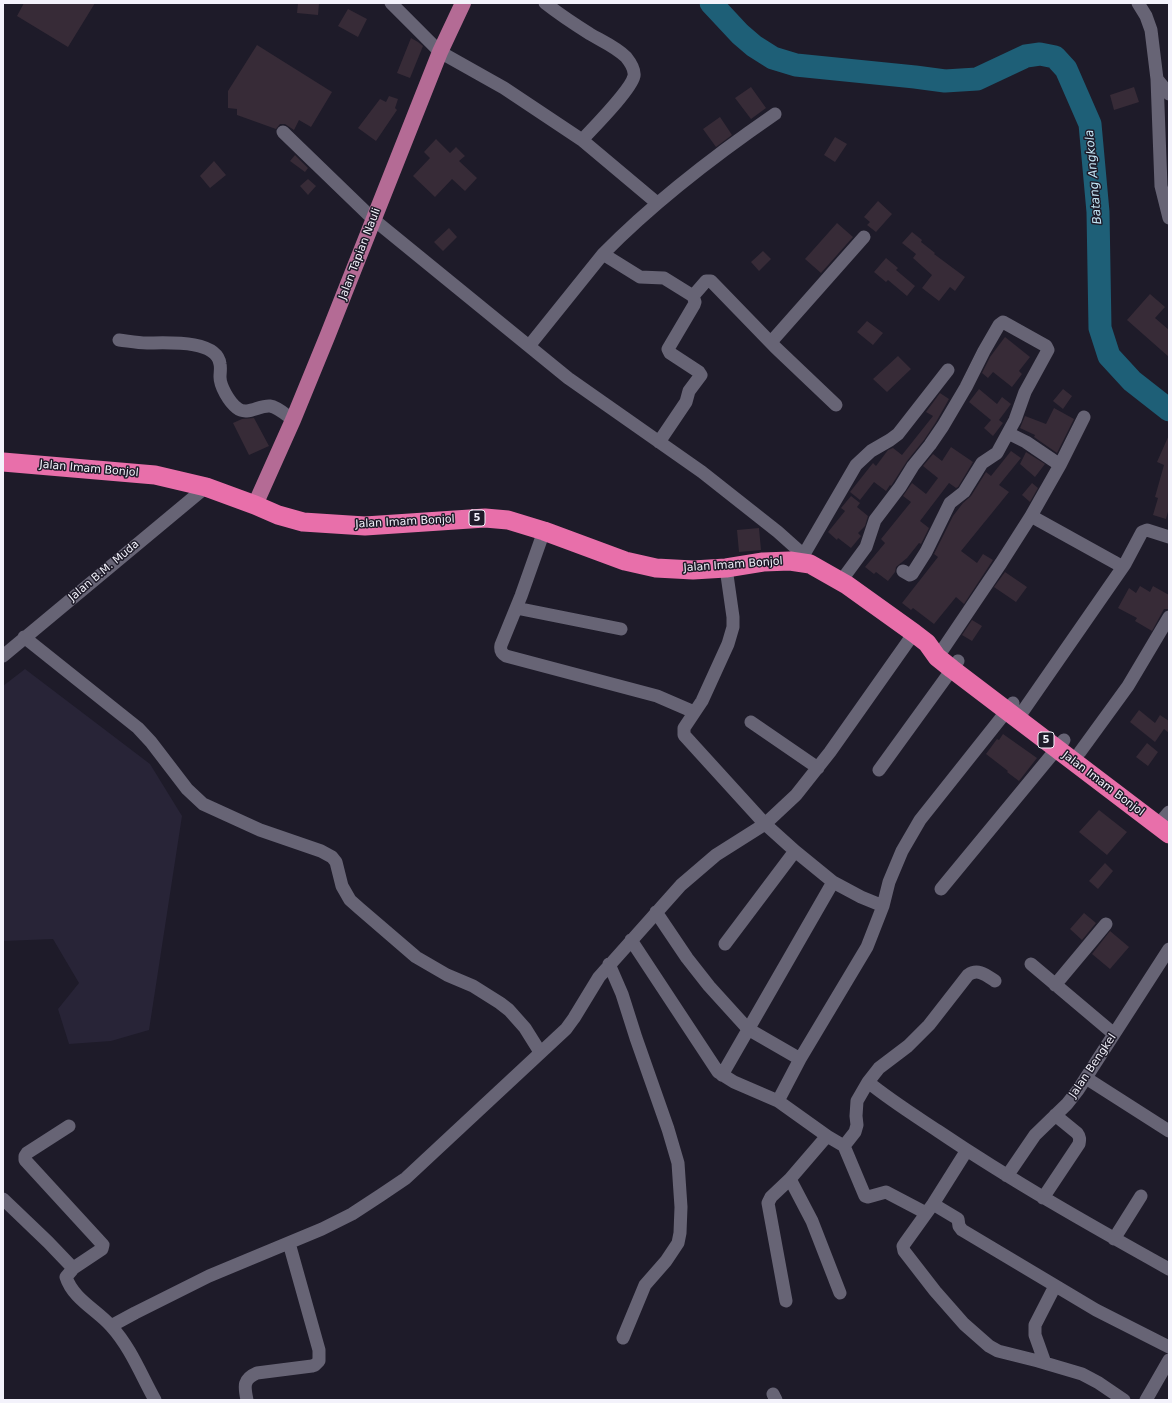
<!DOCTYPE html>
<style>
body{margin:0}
#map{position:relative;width:1172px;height:1403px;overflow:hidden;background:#1e1b29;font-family:"DejaVu Sans",sans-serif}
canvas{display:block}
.frame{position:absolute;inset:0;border:4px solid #f3f2fb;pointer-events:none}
</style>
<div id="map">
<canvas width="1172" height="1403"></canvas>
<div class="frame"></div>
</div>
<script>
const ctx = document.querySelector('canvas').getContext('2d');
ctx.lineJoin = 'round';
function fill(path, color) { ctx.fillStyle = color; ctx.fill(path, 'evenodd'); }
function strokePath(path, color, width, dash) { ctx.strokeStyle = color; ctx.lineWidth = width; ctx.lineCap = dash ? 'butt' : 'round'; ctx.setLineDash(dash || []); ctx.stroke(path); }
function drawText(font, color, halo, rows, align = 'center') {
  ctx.font = font + ' "DejaVu Sans",sans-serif'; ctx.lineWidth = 3; ctx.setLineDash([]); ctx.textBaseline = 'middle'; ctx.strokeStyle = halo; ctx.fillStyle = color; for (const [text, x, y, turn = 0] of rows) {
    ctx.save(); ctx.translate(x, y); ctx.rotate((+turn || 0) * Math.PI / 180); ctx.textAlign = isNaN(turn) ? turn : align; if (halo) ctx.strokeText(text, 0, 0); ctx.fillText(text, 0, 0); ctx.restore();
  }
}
fill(new Path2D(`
 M 25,669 L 150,764 L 182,816 L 149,1030 L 111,1041 L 69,1044 L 58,1009 L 79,983 L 53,939 L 3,941 L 3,686 Z`), '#282437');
strokePath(new Path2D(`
 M 711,3 L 740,34 L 754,46 L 773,58 L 796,65 L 915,77 L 945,81 L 977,79 L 1026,56 L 1040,54 L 1055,57 L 1066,69 L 1090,124 L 1098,212 L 1100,328 L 1109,356 L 1132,381 L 1169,410`), '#1e5f77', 23);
fill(new Path2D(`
 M 24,3 L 95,3 L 68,47 L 17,16 Z
 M 298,3 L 319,3 L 318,15 L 297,13 Z
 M 348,9 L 367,19 L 358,37 L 338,26 Z
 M 411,38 L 418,42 L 423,46 L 410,78 L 397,73 Z
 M 257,45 L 332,92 L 311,127 L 299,120 L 294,130 L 285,124 L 280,124 L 276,129 L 237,115 L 237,109 L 228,108 L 228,91 Z
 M 751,87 L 766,108 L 751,119 L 735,98 Z
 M 1134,87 L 1139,102 L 1114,110 L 1110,95 Z
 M 389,96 L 398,99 L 395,108 L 397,110 L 376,141 L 358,128 L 380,99 L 386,102 Z
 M 720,117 L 732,135 L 716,147 L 703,129 Z
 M 835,137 L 847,144 L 835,162 L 824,155 Z
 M 436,139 L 450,153 L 456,147 L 465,156 L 459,161 L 477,178 L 465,191 L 452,179 L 435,197 L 413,176 L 430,158 L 424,152 Z
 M 295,155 L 308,168 L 305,172 L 290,161 Z
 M 214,161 L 226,175 L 210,188 L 200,176 Z
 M 308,179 L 316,186 L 308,195 L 300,186 Z
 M 878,201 L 892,214 L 876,232 L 867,225 L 870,222 L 864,217 Z
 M 837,223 L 853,237 L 821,273 L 805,259 Z
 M 449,228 L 457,237 L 443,251 L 434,242 Z
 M 912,232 L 922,240 L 921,242 L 935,253 L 934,254 L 965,277 L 955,291 L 950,287 L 939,301 L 922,288 L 932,275 L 913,258 L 916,254 L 902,243 Z
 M 763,251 L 771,259 L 759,271 L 751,262 Z
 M 886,258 L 898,268 L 896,270 L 915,286 L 907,296 L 888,280 L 886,282 L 874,272 Z
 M 1150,294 L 1165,307 L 1155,318 L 1169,330 L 1169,357 L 1127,320 Z
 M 867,321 L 883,333 L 873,345 L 857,332 Z
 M 1005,337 L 1030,357 L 1019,371 L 1022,374 L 1012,387 L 993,372 L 988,378 L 982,373 L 990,357 Z
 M 898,356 L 911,369 L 887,392 L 873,379 Z
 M 979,389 L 997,404 L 1002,397 L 1011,404 L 999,420 L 1003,423 L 993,436 L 984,428 L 991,420 L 969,402 Z
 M 1063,389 L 1072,396 L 1063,409 L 1053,401 Z
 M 940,393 L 949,399 L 936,422 L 924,440 L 907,461 L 891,486 L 890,485 L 886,491 L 874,482 L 860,500 L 850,492 L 873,463 L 876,466 L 888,450 L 893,448 L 902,455 L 933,416 L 926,412 Z
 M 1054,408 L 1074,419 L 1057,453 L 1034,437 L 1035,435 L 1020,428 L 1025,416 L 1046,424 Z
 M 254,418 L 269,446 L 249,455 L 233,423 L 242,419 Z
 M 1169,435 L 1169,508 L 1166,519 L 1153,515 L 1158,498 L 1155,497 L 1164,465 L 1157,462 Z
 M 951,447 L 973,462 L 958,487 L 956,488 L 949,483 L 920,521 L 929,528 L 921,544 L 919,543 L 907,558 L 896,567 L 895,572 L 888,581 L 876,572 L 874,574 L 865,567 L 885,543 L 881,539 L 911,502 L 903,496 L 912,483 L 926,494 L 938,478 L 923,466 L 933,454 L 942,461 Z
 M 1011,451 L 1021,458 L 999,485 L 1009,492 L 961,551 L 977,563 L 983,554 L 993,560 L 964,604 L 956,597 L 934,624 L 913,608 L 911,610 L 902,603 L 938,557 L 934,554 L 953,516 L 963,503 L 971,496 L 986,472 L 991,476 Z
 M 1026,452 L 1045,464 L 1035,477 L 1020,464 Z
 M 1032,483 L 1038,488 L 1030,502 L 1022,495 Z
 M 851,496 L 860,503 L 857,507 L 868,516 L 865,526 L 858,533 L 861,536 L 851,548 L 838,538 L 837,540 L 828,532 L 845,511 L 841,508 Z
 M 759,528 L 761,550 L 739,552 L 737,530 Z
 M 1005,572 L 1027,587 L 1016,602 L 994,587 Z
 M 1140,586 L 1150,592 L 1153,586 L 1169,595 L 1169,609 L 1164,609 L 1152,631 L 1135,621 L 1137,618 L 1118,608 L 1129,588 L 1136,593 Z
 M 972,620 L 982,626 L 972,641 L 962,635 Z
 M 1139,710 L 1155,723 L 1160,715 L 1169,721 L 1169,733 L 1164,729 L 1155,742 L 1130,722 Z
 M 1003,734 L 1037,758 L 1019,781 L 1007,772 L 1008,771 L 986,754 L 997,739 L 999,740 Z
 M 1147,743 L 1158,752 L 1148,766 L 1136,757 Z
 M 1099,810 L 1127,832 L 1107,855 L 1079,832 Z
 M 1105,863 L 1113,871 L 1098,889 L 1089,881 Z
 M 1084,913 L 1096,923 L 1082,940 L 1070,929 Z
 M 1110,931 L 1129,947 L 1110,969 L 1092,954 Z`), '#372b37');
strokePath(new Path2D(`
 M 391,3 L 440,52 L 504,88 L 582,140 L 657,203
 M 545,3 C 559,14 574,24 590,34 C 602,41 616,47 626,57 C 630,62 635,70 634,76 C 631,90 593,128 582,140
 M 1138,3 L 1146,16 L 1151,30 L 1157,79 L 1169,94
 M 1157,79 L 1161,186 L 1169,218
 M 283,132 L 373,219 L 568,378 L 702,472 L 778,532 L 797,549 L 810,564
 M 603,254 L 640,277 L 664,278 L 693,296 L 706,281 L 711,281 L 775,347 L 836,405
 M 119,340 C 128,341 137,343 147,343 C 165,343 217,339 220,364 C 221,368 220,373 220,377 C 220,386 229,402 237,408 C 247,416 259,405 270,406 C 278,407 286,415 293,420
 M 771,342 L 864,237
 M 529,346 L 603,254 C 655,201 714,156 775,114
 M 1008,433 L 1026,442 L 1060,465
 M 659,442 L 686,402 L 689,391 L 701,375 L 699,372 L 670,353 L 668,349 L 694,305 L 695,302 L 693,296
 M 1031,516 L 1060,465 L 1084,417
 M 544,531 L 521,596 L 501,645 C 500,650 501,653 506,656 L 657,696 L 694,712
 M 803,556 L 856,465 L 871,451 L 890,440 L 898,434 L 948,370
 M 726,568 L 733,617 L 733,627 L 728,644 L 702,701 L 684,728 L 684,735 L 765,824 L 795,851 L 833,882 L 861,897 L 883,906
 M 841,581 L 866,547 L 875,520 L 900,487 L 913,466 L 930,445 L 943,426 L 966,387 L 984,351 L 999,325 L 1003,322 L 1046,346 L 1048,350 L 1025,392 L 1015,420 L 997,453 L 982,463 L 964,492 L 950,503 L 926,552 L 912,574 L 910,575 L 903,571
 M 516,608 L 621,629
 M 24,637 L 138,728 L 151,742 L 187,789 L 203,804 L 260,830 L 321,851 L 332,857 L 336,862 L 342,886 L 350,900 L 359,908 L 416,957 L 447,975 L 473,986 L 500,1003 L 509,1010 L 525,1028 L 540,1052
 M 943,649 L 1001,563 L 1031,516 L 1123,567
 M 3,656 L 206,487
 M 1023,711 L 1125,564 L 1142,532 L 1147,530 L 1169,537
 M 751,722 L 818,768
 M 1080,752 L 1128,686 L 1169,617
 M 879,770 L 958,661
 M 1158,825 L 1169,812
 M 941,889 L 1064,740
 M 656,912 L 687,958 L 709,986 L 748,1029 L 800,1059
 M 631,940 L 718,1072 L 734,1082 L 778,1101 L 827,1136 L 790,1179 L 812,1221 L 840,1293
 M 725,944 L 795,851
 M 609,964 L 622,994 L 636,1038 L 668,1129 L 678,1163 L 681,1207 L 680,1233 L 678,1243 L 666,1261 L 645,1285 L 623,1338
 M 1031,964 L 1114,1034
 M 995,981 C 986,975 978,968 968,975 L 929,1025 L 908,1046 L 879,1068 L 868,1082 C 890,1100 914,1115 938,1131 C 1012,1181 1090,1225 1169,1269
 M 1055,985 L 1106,924
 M 722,1075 L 833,882
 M 1086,1078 L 1169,1131
 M 778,1101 L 800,1059 L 867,947 L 883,906 L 889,882 L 902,851 L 920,820 L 1013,703
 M 69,1126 L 27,1153 L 25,1156 L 25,1160 L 103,1245 L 102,1249 L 72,1269
 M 827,1136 L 844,1146 L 865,1196 L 868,1197 L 886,1192 L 926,1213
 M 844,1146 L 855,1132 L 857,1125 L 856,1116 L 857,1101 L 868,1082
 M 967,1150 L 933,1204 L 905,1243 L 903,1246 L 904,1251 L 935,1291 L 964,1324 L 989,1346 L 998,1351 L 1038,1361 L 1082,1374 L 1099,1383 L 1124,1400
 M 1007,1176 L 1035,1135 L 1067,1104 L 1078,1090 L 1169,949
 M 1043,1198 L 1079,1144 C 1080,1139 1080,1137 1077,1133 L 1055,1115
 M 3,1199 L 48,1242 L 71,1266 L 72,1270 L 66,1277 C 73,1299 97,1310 111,1326 C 131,1348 141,1375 155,1400
 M 933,1204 L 958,1219 L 959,1226 L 962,1230 L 1096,1310 L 1169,1347
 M 1114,1239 L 1141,1196
 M 786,1301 L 768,1203 L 771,1197 L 790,1179
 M 111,1326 L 135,1313 L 209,1276 L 322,1229 L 352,1214 L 381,1195 L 406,1178 L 566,1029 L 574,1018 L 599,977 L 681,885 L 716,855 L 765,824 L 796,795 L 830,752 L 914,633
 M 1045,1363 L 1035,1335 L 1035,1325 L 1055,1286
 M 773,1394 L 776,1400
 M 247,1400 C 244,1386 243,1379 257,1373 L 312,1366 L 315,1365 L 319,1361 L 319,1350 L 289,1243
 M 1146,1400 L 1169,1360`), '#676475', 13);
strokePath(new Path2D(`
 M 255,505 L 293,420 L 327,337 L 440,52 L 463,3`), '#b46b95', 16);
strokePath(new Path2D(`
 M 3,462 L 155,475 L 206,487 L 255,505 L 278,515 L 303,522 L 365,526 L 485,518 L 508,520 L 544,531 L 625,561 L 656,568 L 693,570 L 726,568 L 763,562 L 790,561 L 810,564 L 847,585 L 914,633 L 927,643 L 937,657 L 952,669 L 1169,834`), '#e86faa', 19);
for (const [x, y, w] of [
 [477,518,16],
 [1046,740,16]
]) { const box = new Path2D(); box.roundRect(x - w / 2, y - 8, w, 16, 3); ctx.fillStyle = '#1e1b29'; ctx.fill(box); strokePath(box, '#f3f2fb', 1); }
drawText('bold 10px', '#f3f2fb', null, [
 ["5",477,518],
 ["5",1046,740]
]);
drawText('11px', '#f3f2fb', '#1e1b29', [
 ["Jalan Tapian Nauli",360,254,-69],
 ["Jalan Imam Bonjol",89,469,5],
 ["Jalan Imam Bonjol",405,522,-3],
 ["Jalan Imam Bonjol",733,565,-4],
 ["Jalan B.M. Muda",104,571,-40],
 ["Jalan Imam Bonjol",1103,784,37],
 ["Jalan Bengkel",1093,1066,-56]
]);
drawText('italic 12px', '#c3e5f5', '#1e1b29', [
 ["Batang Angkola",1094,177,-95]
]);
</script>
